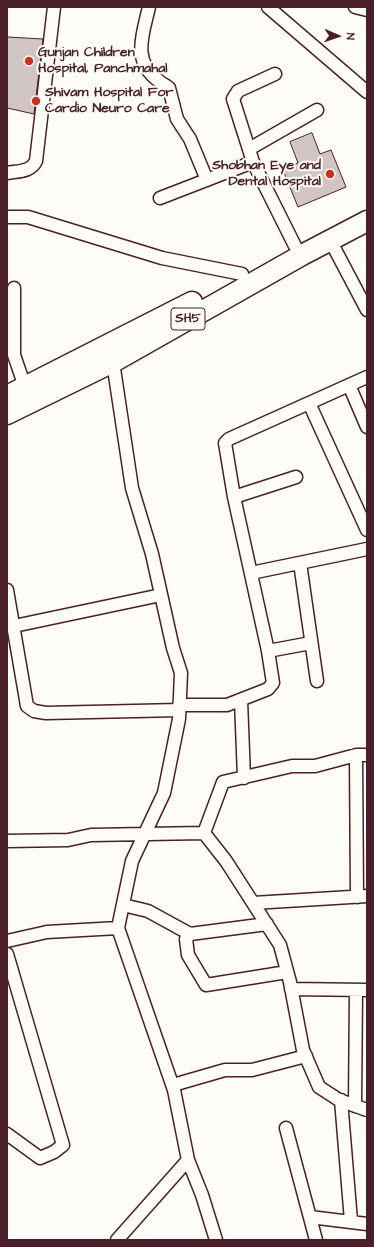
<!DOCTYPE html>
<style>
body{margin:0}
#map{position:relative;width:374px;height:1247px;overflow:hidden;background:#fdfcf7;font-family:"Architects Daughter",sans-serif}
canvas{display:block}
.frame{position:absolute;inset:0;border:8px solid #4a1f2b;pointer-events:none}
.north{position:absolute;left:318px;top:16px;width:40px;height:40px;-webkit-text-stroke:3px #fdfcf7;paint-order:stroke;rotate:92deg;font-size:11px;font-weight:700;line-height:16px;text-align:center;color:#4a1f2b}
.north::after{content:'';display:block;margin:auto;width:14px;height:18px;background:#4a1f2b;clip-path:polygon(50% 0,100% 100%,50% 72%,0 100%)}
</style>
<div id="map">
<canvas width="374" height="1247"></canvas>
<div class="frame"></div>
<div class="north">N</div>
</div>
<script>
const ctx = document.querySelector('canvas').getContext('2d');
ctx.lineJoin = 'round';
function fill(path, color) { ctx.fillStyle = color; ctx.fill(path, 'evenodd'); }
function strokePath(path, color, width, dash) { ctx.strokeStyle = color; ctx.lineWidth = width; ctx.lineCap = dash ? 'butt' : 'round'; ctx.setLineDash(dash || []); ctx.stroke(path); }
function drawText(font, color, halo, rows, align = 'center') {
  ctx.font = font + ' "Architects Daughter",sans-serif'; ctx.lineWidth = 4; ctx.setLineDash([]); ctx.textBaseline = 'middle'; ctx.strokeStyle = halo; ctx.fillStyle = color; for (const [text, x, y, turn = 0] of rows) {
    ctx.save(); ctx.translate(x, y); ctx.rotate((+turn || 0) * Math.PI / 180); ctx.textAlign = isNaN(turn) ? turn : align; if (halo) ctx.strokeText(text, 0, 0); ctx.fillText(text, 0, 0); ctx.restore();
  }
}
const building = new Path2D(`
 M 7,37 L 43,39 L 34,114 L 7,108 Z
 M 312,133 L 320,154 L 331,150 L 346,187 L 298,207 L 283,170 L 298,163 L 290,142 Z`);
fill(building, '#d0c5c4');
strokePath(building, '#4a1f2b', 1);
const minor = new Path2D(`
 M 149,7 C 143,34 131,61 159,81 C 162,84 166,85 169,88 L 177,119 L 190,139 L 207,180
 M 268,7 L 367,92
 M 355,7 L 367,10
 M 275,74 L 238,91 L 233,99 L 253,162 L 295,246
 M 249,149 L 317,110
 M 7,173 C 18,171 31,172 36,161 L 54,7
 M 160,198 L 253,162
 M 7,217 L 28,217 L 162,258 L 242,274
 M 330,240 L 367,310
 M 14,288 L 14,355 L 25,387
 M 113,362 L 132,488 L 152,554 L 173,648 L 181,673 L 179,719 L 164,793 L 132,861 L 118,928 L 174,1090 L 188,1160 L 202,1195 L 216,1240
 M 349,385 L 367,427
 M 309,403 L 367,530
 M 234,497 L 296,477
 M 300,563 L 317,681
 M 251,573 L 367,549
 M 7,590 L 27,706 L 34,711 L 46,713 L 179,710
 M 14,626 L 161,595
 M 268,651 L 311,643
 M 241,700 L 244,778
 M 179,705 L 227,705 L 268,689 L 273,683 L 268,651 L 234,497 L 225,443 L 229,439 L 367,377
 M 356,755 L 357,897
 M 204,833 L 223,782 L 292,766 L 315,766 L 356,755 L 367,755
 M 7,841 L 68,840 L 91,835 L 204,833 L 226,861 L 280,945 L 290,982 L 303,1050 L 319,1087 L 339,1100 L 367,1110
 M 253,903 L 367,896
 M 123,905 L 148,911 L 190,934
 M 267,924 L 190,934 L 186,939 L 188,955 L 206,985 L 287,972
 M 7,941 L 47,932 L 118,928
 M 7,954 L 63,1145 L 54,1152 L 40,1158 L 7,1134
 M 291,989 L 367,990
 M 173,1085 L 225,1070 L 252,1070 L 306,1056
 M 341,1100 L 351,1221
 M 355,1106 L 356,990
 M 286,1128 L 316,1240
 M 310,1217 L 367,1224
 M 117,1240 L 188,1160`);
const primary = new Path2D(`
 M 7,396 L 192,302
 M 7,414 L 113,362 L 302,255 L 367,221`);
strokePath(minor, '#4a1f2b', 15);
strokePath(primary, '#4a1f2b', 23);
strokePath(minor, '#fdfcf7', 12);
strokePath(primary, '#fdfcf7', 20);
for (const [x, y, r, color] of [
 [29,61,5,"#c8321e"],
 [36,101,5,"#c8321e"],
 [330,174,5,"#c8321e"]
]) { const dot = new Path2D(); dot.arc(x, y, r, 0, 2 * Math.PI); ctx.fillStyle = color; ctx.fill(dot); strokePath(dot, '#fdfcf7', 1.5); }
for (const [x, y, w] of [
 [188,319,34]
]) { const box = new Path2D(); box.roundRect(x - w / 2, y - 11, w, 22, 3); ctx.fillStyle = '#fdfcf7'; ctx.fill(box); strokePath(box, '#4a1f2b', 1); }
drawText('bold 13px', '#4a1f2b', null, [
 ["SH5",188,319]
]);
drawText('bold 14px', '#4a1f2b', '#fdfcf7', [
 ["Gunjan Children",38,53],
 ["Hospital, Panchmahal",38,69],
 ["Shivam Hospital For",45,93],
 ["Cardio Neuro Care",45,109],
 ["Shobhan Eye and",321,166,"right"],
 ["Dental Hospital",321,182,"right"]
], 'left');
</script>
